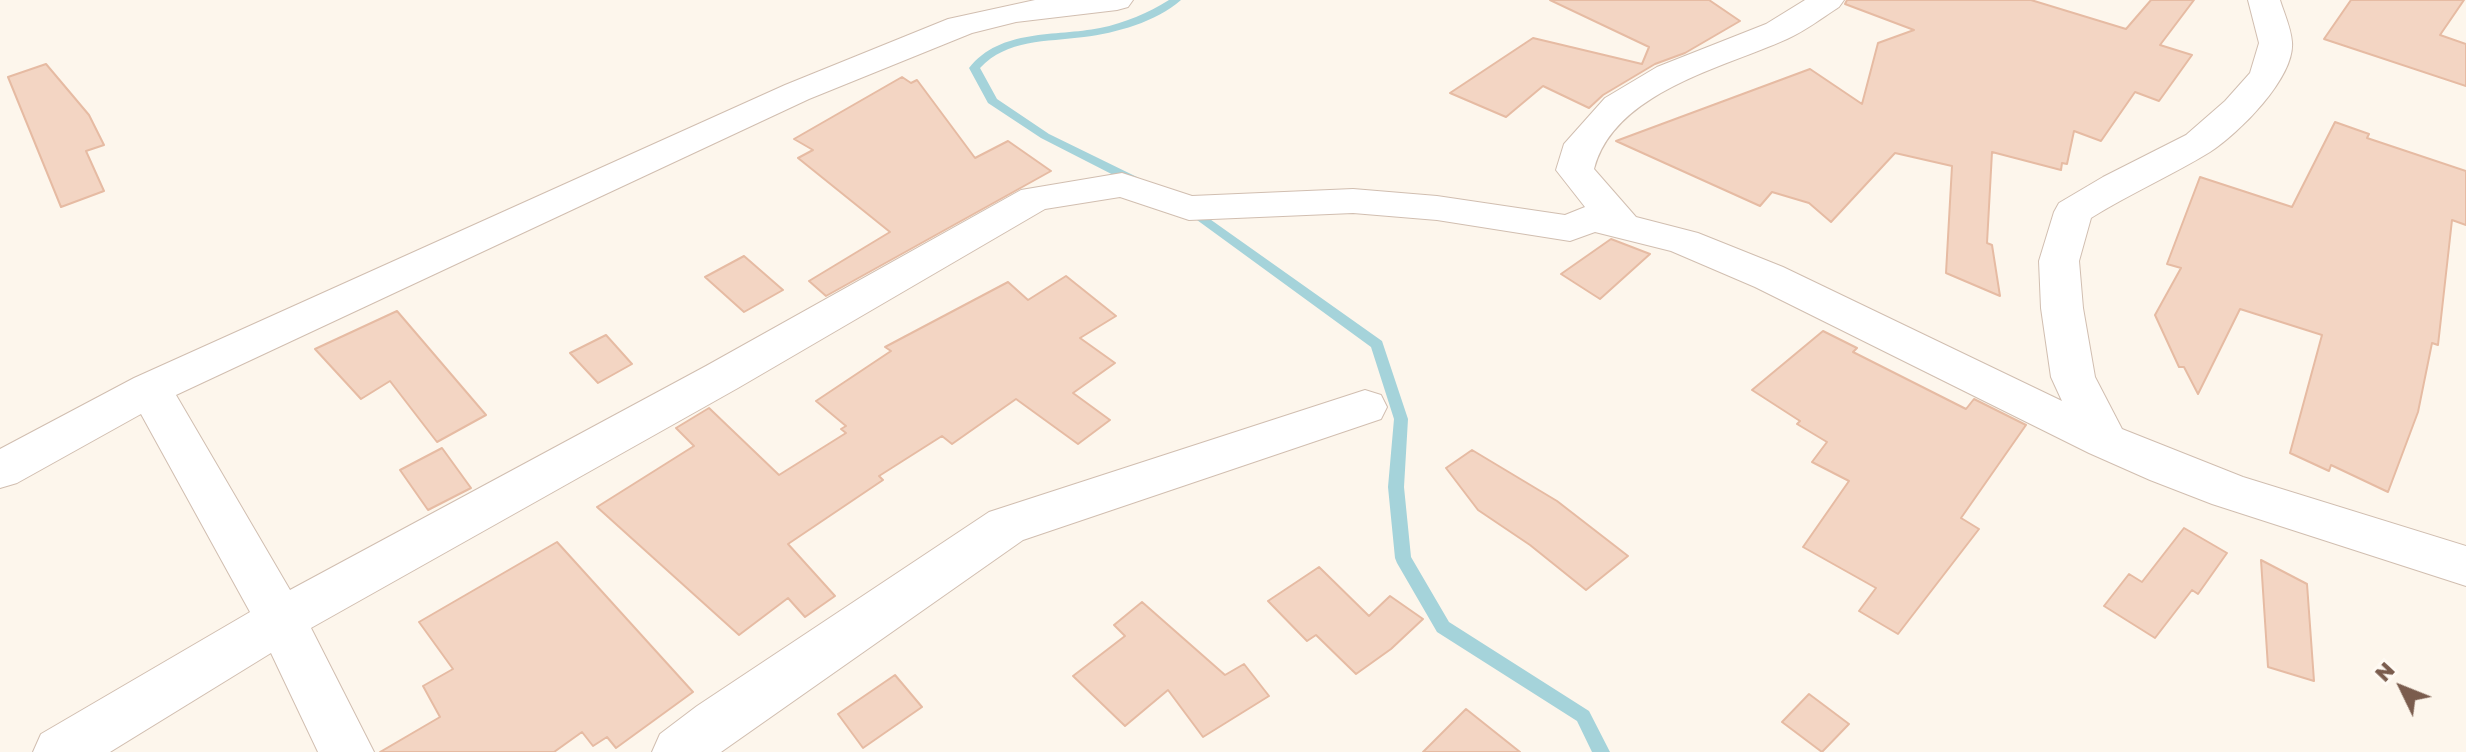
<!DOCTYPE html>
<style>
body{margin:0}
#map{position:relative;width:2466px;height:752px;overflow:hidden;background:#fdf6ec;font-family:"Golos Text",sans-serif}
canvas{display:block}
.north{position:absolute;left:2362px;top:648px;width:80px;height:80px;-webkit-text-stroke:6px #fffaf3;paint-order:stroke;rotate:313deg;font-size:22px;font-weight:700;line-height:32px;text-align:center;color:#7a5c4d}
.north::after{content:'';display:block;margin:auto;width:28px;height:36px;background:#7a5c4d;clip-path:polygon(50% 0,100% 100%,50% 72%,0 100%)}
</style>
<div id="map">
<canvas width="2466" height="752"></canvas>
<div class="north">N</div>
</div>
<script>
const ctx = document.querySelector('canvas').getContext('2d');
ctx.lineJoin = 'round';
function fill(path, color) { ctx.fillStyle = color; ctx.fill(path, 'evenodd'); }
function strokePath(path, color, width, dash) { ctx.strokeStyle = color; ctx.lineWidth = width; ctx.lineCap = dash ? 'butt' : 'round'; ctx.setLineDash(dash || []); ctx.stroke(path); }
fill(new Path2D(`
 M 1169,0 L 1181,0 C 1156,22 1116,33 1084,37 C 1046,42 1007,39 980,68 L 997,99 L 1049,134 L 1139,178 L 1141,181 L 1139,184 L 1131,184 L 1041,138 L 988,103 L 969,68 C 1001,28 1055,37 1100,28 C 1125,23 1148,13 1169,0 Z
 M 1190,205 L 1382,341 L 1408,419 L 1404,487 L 1411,557 L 1449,622 L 1589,711 L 1610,752 L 1592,752 L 1577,721 L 1437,632 L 1397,563 L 1395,558 L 1388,487 L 1394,419 L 1371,347 L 1186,212 L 1184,209 Z`), '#a5d3da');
const building = new Path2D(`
 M 1550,0 L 1709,0 L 1740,21 L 1685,53 L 1655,64 L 1603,95 L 1589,108 L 1543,86 L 1506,117 L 1450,93 L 1533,38 L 1642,64 L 1649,47 Z
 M 1847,0 L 2031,0 L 2126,29 L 2151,0 L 2194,0 L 2160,45 L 2192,55 L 2159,101 L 2135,92 L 2101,141 L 2074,131 L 2067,164 L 2062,163 L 2061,170 L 1992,152 L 1987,243 L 1992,245 L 2000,296 L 1946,273 L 1952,166 L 1895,153 L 1831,222 L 1809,203 L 1772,192 L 1760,206 L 1616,141 L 1810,69 L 1862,104 L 1878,43 L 1914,30 L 1845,4 Z
 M 2351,0 L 2464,0 L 2440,35 L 2466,44 L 2466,86 L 2324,39 Z
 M 46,64 L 89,115 L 104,145 L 86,151 L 104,191 L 61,207 L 8,77 Z
 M 902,77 L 911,83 L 917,80 L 975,158 L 1008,141 L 1051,171 L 826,296 L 809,281 L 890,232 L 798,158 L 813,150 L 794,139 Z
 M 2335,122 L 2369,134 L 2367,138 L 2466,171 L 2466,225 L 2452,220 L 2438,345 L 2432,343 L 2418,412 L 2388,492 L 2331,465 L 2329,471 L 2290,453 L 2322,335 L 2240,309 L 2198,394 L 2184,367 L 2179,367 L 2155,315 L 2181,268 L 2167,264 L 2200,177 L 2292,207 Z
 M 1611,239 L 1650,254 L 1600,299 L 1561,274 Z
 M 744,256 L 783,290 L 744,312 L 705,277 Z
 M 1066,276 L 1116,316 L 1080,338 L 1115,363 L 1073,393 L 1110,420 L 1078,444 L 1016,399 L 952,444 L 942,436 L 879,476 L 883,480 L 788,544 L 835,596 L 805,617 L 788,598 L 739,635 L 597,507 L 694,446 L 676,428 L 709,408 L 779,475 L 846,433 L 841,429 L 846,426 L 816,401 L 891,351 L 885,347 L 1008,282 L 1028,300 Z
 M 397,311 L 486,415 L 437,442 L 390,381 L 361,399 L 315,349 Z
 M 1823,331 L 1857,348 L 1853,352 L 1966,409 L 1974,399 L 2026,425 L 1961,518 L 1979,529 L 1898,634 L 1859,611 L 1876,588 L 1803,547 L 1849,481 L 1812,462 L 1827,442 L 1797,424 L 1800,421 L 1752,390 Z
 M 606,335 L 632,364 L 598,383 L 570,353 Z
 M 442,448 L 471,488 L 428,510 L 400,470 Z
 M 1472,450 L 1557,501 L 1628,556 L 1586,590 L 1530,545 L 1478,510 L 1446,468 Z
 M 2184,528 L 2227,553 L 2198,594 L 2192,590 L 2155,638 L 2104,606 L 2129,574 L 2142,582 Z
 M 557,542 L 693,692 L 616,748 L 607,737 L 593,746 L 582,732 L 554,752 L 380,752 L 440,717 L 423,686 L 453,669 L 419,622 Z
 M 2261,560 L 2307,584 L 2314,681 L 2268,667 Z
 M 1319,567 L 1369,616 L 1390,596 L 1423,619 L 1391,649 L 1356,674 L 1316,635 L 1307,641 L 1268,601 Z
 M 1142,602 L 1225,675 L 1244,664 L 1269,696 L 1203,737 L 1168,690 L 1125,726 L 1073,676 L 1125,636 L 1114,625 Z
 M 895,675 L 922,707 L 863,748 L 838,714 Z
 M 1809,694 L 1849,724 L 1822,752 L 1782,722 Z
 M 1466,709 L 1520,752 L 1423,752 Z`);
fill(building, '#f3d5c3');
strokePath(building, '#e6bba3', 2);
const minor = new Path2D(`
 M 1035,0 L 1133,0 L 1128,7 L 1117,10 L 1016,22 L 972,33 L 809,99 L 176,395 L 290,590 L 706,366 L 1021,190 L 1122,173 L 1192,196 L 1353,189 L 1437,196 L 1565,215 L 1585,207 L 1556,170 L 1564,144 L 1605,98 L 1657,67 L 1766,24 L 1805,0 L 1844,0 L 1839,7 C 1822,18 1805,31 1787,39 C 1723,68 1614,92 1594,169 L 1636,217 L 1698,233 L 1783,267 L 2062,401 L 2051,377 L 2041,308 L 2039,261 L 2054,212 L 2059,203 L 2103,177 L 2186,135 L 2225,101 L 2250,73 L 2259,43 L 2248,0 L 2280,0 C 2284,13 2291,28 2292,42 C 2295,78 2238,134 2210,152 C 2171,176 2129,194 2091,218 L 2079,261 L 2083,308 L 2095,377 L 2122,429 L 2243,477 L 2466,546 L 2466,586 L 2212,504 L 2150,480 L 2089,453 L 1755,287 L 1671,251 L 1595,232 L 1570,241 L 1437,220 L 1353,213 L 1189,220 L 1120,197 L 1045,209 L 738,388 L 311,628 L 374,752 L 318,752 L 271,653 L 110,752 L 33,752 L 41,734 L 250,612 L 141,414 L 17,483 L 0,488 L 0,449 L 134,378 L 785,85 L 948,19 Z
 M 1365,390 L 1381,395 L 1387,407 L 1381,419 L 1023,540 L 721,752 L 652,752 L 660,734 L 697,706 L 989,512 Z`);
strokePath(minor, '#d1beb0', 2);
fill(minor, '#fff');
</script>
